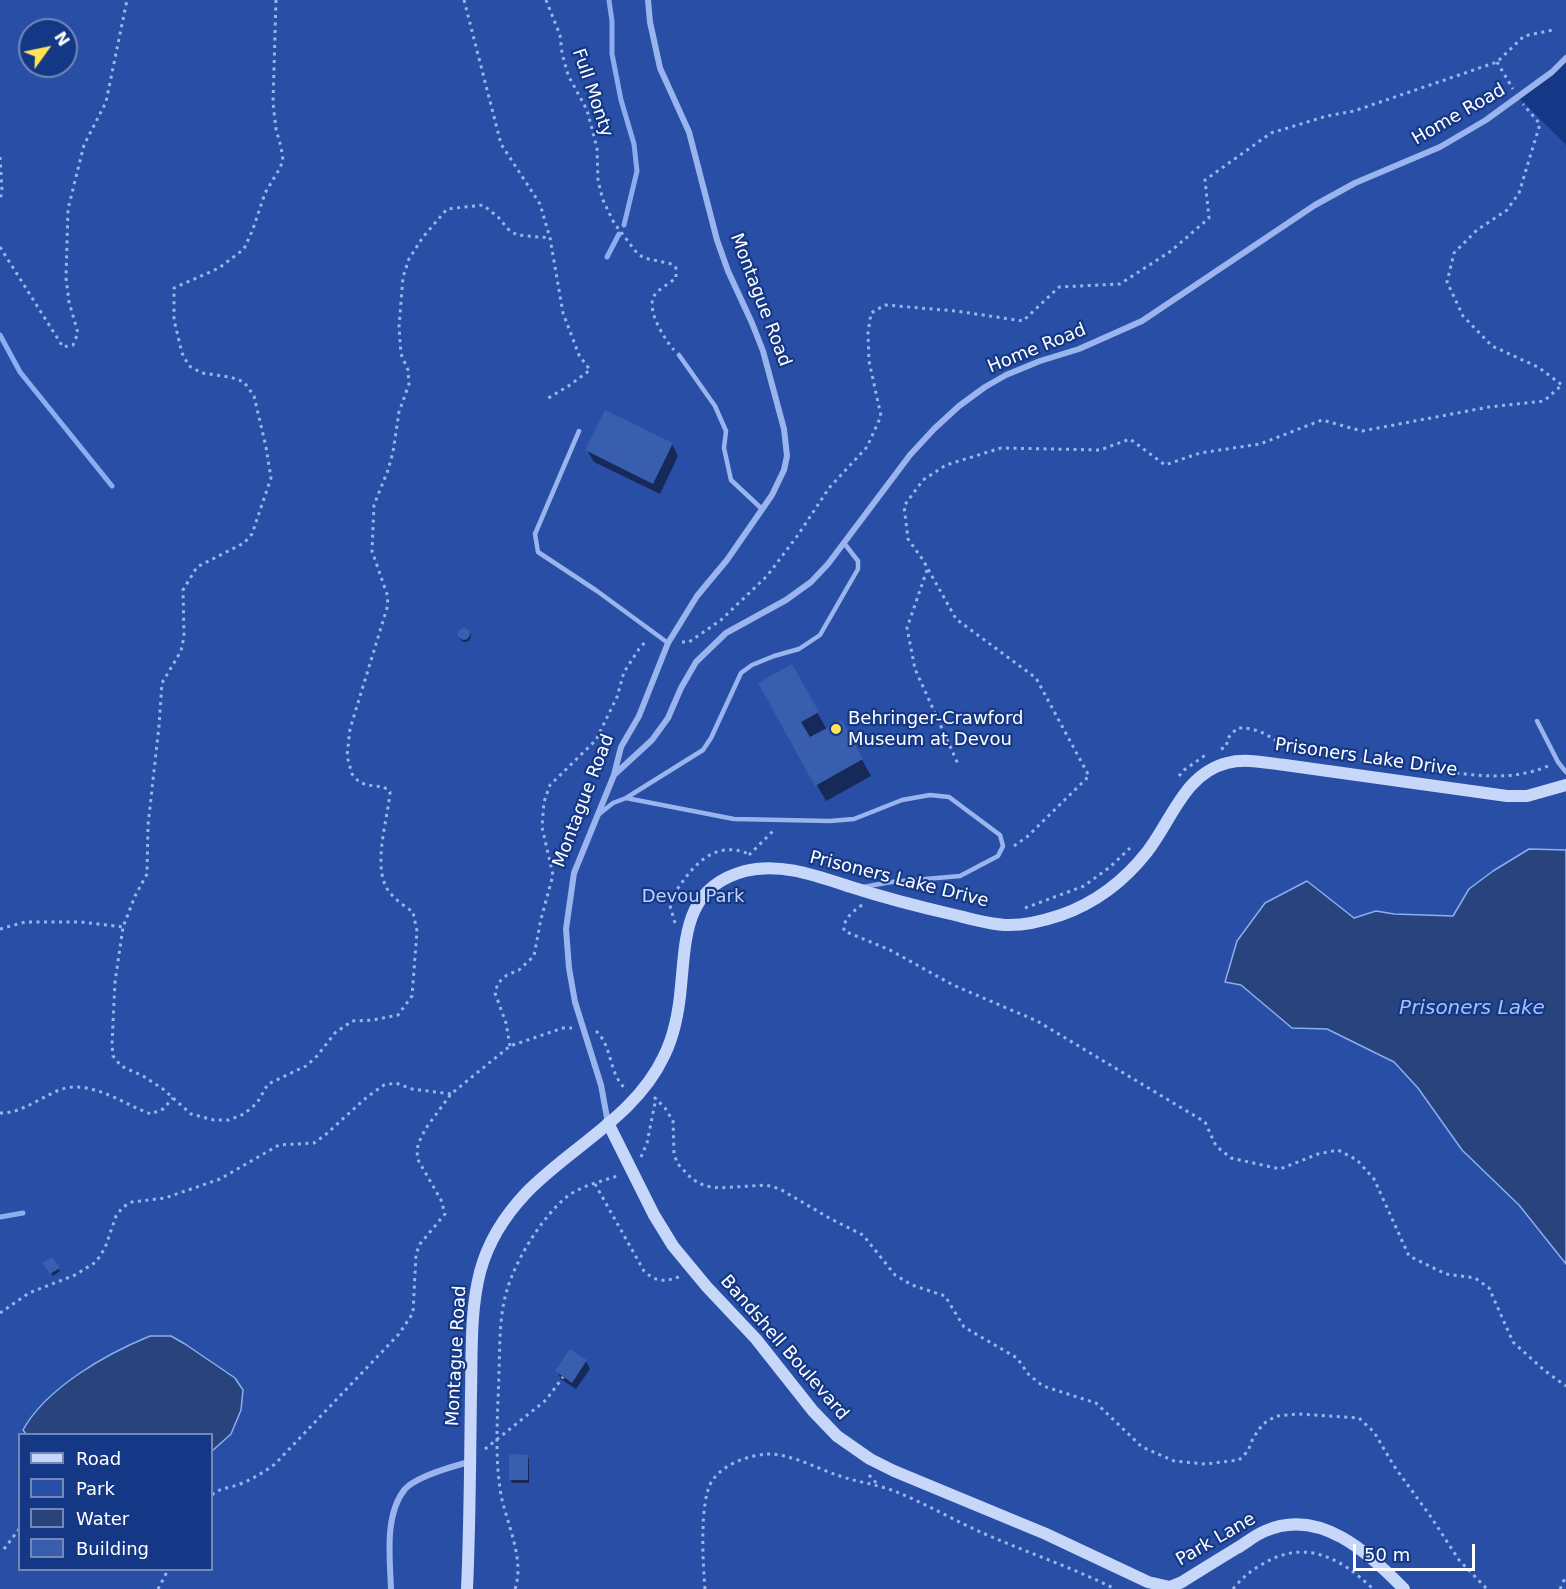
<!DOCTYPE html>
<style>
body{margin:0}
#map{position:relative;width:1566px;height:1589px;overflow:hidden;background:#153886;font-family:"DejaVu Sans",sans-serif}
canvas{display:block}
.legend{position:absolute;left:18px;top:1433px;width:195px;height:138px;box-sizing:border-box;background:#153886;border:2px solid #7388b6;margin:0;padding:8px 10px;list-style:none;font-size:18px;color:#fff}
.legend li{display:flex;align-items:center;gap:12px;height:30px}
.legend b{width:30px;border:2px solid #7388b6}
.north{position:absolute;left:18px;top:18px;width:60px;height:60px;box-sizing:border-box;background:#153886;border:2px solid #7388b6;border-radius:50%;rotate:57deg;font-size:16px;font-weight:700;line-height:24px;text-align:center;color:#fff}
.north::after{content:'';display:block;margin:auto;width:21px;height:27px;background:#ffe557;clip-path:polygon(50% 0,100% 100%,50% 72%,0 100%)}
.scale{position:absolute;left:1353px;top:1544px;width:122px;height:27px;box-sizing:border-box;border:3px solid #fff;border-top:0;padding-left:8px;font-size:18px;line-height:21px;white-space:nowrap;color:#fff;-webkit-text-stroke:4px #153886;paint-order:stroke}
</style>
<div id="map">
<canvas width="1566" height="1589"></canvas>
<ul class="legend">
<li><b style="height:8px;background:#c7d7fa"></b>Road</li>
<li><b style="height:16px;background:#284fa5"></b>Park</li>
<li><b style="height:16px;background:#29437d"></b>Water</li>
<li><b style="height:16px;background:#395eae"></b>Building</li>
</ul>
<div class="north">N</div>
<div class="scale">50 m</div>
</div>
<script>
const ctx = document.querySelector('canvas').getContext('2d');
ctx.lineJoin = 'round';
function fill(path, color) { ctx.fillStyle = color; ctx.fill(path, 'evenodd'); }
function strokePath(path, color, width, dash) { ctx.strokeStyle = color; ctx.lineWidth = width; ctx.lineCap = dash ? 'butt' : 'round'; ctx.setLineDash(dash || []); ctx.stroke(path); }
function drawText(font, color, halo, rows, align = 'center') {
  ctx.font = font + ' "DejaVu Sans",sans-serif'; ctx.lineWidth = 4.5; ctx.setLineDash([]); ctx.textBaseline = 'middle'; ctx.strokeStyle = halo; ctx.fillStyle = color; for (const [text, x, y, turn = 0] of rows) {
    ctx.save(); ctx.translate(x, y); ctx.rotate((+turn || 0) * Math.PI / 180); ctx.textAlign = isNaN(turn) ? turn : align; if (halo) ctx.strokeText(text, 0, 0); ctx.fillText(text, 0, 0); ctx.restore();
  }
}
fill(new Path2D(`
 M 0,0 L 1566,0 L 1566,58 L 1519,98 L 1566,145 L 1566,1589 L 0,1589 ZM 30,30 L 66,30 L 66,66 L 30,66 ZM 20,1434 L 212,1434 L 212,1570 L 20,1570 Z`), '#284fa5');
const water = new Path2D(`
 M 1529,849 L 1566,850 L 1566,1264 L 1519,1205 L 1462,1150 L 1418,1088 L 1394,1062 L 1327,1029 L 1292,1028 L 1241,985 L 1225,982 L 1237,941 L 1265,903 L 1307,881 L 1354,918 L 1376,911 L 1394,914 L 1453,916 L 1469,889 L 1493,871 Z
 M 150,1336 L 171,1336 L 185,1344 L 235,1378 L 243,1390 L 241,1410 L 231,1434 L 212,1451 L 212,1434 L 26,1434 L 23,1430 C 46,1388 106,1354 150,1336 Z`);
fill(water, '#29437d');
strokePath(water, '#8caef1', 1.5);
fill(new Path2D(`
 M 672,444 L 678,456 L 660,494 L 594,462 L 587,450 Z
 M459 636a6 6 0 1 1 12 0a6 6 0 1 1-12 0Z
 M 791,666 L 827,730 L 841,722 L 871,776 L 826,801 L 760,684 Z
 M 51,1259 L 60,1271 L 53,1276 L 44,1264 Z
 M 586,1361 L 590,1369 L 576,1389 L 561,1379 L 557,1371 Z
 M 527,1456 L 529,1459 L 529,1483 L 512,1483 L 511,1480 Z`), '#0007');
strokePath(new Path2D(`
 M 609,0 L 612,21 L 612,54 L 621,100 L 634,144 L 637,171 L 624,225
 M 607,257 L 619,234
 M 0,335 L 20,372 L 112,486
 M 0,1217 L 23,1213`), '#8caef1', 5);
fill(new Path2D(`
 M 605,410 L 673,443 L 653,484 L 585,450 Z
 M458 634a6 6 0 1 1 12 0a6 6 0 1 1-12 0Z
 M 792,664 L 819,712 L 801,722 L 810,737 L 842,720 L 863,759 L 815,786 L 758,683 Z
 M 52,1257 L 60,1268 L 50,1274 L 42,1263 Z
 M 570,1349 L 587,1360 L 572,1383 L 555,1371 Z
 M 509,1454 L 528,1455 L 528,1480 L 509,1480 Z`), '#395eae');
strokePath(new Path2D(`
 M 276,0 L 273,103 L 276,129 L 281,147 L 283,160 L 280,168 L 265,193 L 253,229 L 244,249 L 219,268 L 174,288 L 174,320 L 182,353 L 189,366 L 202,373 L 230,377 L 244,382 L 254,396 L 266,447 L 271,478 L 252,534 L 244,543 L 197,567 L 183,590 L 184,637 L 181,651 L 162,683 L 159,726 L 148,825 L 147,874 L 135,896 L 123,927 L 115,982 L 112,1044 L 113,1056 L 121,1066 L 143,1076 L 163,1089 L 191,1114 L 214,1120 L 229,1120 L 244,1114 L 257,1103 L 268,1084 L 306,1066 L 317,1056 L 335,1033 L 352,1021 L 373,1020 L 398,1015 L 412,996 L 417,931 L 413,912 C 406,907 397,901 391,894 C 370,871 388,820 390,792 L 384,787 L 367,785 L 359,782 L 352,774 L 347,756 L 350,729 L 387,608 L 388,597 L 372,551 L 374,505 L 388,470 L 393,452 L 399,412 L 409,384 L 408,370 L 401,354 L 399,327 L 403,277 L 409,259 L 423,237 L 447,209 L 483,205 L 498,217 L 508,229 L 517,235 L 550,238
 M 464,0 L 501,144 L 540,204 L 550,238 L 563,313 L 579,355 L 590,370 L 570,385 L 545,400
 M 546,0 L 560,35 L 562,53 L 568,75 L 587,110 L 597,148 L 598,181 L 603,200 L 614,223 L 637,253 L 644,258 L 672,264 L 676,268 L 676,278 C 669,284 658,289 654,296 C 646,310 665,340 674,350
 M 1497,62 L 1513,89
 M 0,157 L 2,190 L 0,201
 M 0,247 L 63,347 L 73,345 L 78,333 L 69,302 L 66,278 L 68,209 L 84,145 L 106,102 L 127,0
 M 927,570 L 907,628 L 915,669 L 958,764
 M 682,642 L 689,642 L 721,620 L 767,576 L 798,535 L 829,488 L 867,447 L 881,416 L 869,361 L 868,333 L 871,313 L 885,305 L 956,311 L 1023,321 L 1059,287 L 1120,284 L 1171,251 L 1209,218 L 1205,180 L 1271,133 L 1327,116 L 1354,111 L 1497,62 L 1524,36 L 1553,30
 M 1221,749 L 1226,747 L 1228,738 L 1237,728 C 1267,727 1273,744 1297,750 C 1318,755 1340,756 1362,760
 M 1434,770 C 1472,775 1511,782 1548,766
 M 1179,776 L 1184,770 L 1207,754
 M 1014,846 L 1028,836 L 1089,776 L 1036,678 L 956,619 L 923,560 L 908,539 L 904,506 L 923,480 L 946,465 L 1001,448 L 1100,450 L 1130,439 L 1165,465 L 1200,453 L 1260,444 L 1322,420 L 1362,431 L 1489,407 L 1544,401 L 1562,385 L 1538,367 L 1492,346 L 1463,316 L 1447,282 L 1454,253 L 1477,230 L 1507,210 L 1519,193 L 1540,124 L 1523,104
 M 749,855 L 773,831
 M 862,905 C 852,912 843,919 844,931 L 890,950 L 953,985 L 1037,1021 L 1205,1122 L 1216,1146 L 1231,1158 L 1280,1169 L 1318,1154 L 1338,1150 L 1357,1160 L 1374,1179 L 1409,1256 L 1446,1274 L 1475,1278 L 1489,1288 L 1513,1342 L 1545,1371 L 1566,1386
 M 1025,908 L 1084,886 L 1110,867 L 1130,848
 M 675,923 L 669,902 C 688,872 711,836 751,855
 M 0,929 L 25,922 L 81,922 L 123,927
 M 596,1031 C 613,1046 608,1075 627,1090
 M 510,1046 L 506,1023 L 495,993 L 498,983 L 507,975 L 519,970 L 534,956 L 541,919 L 553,875 L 542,827 L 544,802 L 550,785 L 596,740 L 617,697 L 624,672 L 639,649 L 647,640
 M 654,1097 L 665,1108 L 673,1121 L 674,1153 L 677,1163 L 692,1179 L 705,1186 L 719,1188 L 766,1185 L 780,1189 L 831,1219 L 863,1235 L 895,1275 L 912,1285 L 945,1296 L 964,1327 L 1017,1358 L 1029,1375 L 1043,1386 L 1096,1403 L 1142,1447 L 1174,1461 L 1205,1464 L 1239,1460 L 1248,1451 L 1253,1438 L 1263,1424 L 1276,1416 L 1299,1414 L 1359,1418 L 1374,1432 L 1394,1466 L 1431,1517 L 1459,1560 L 1487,1589
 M 0,1113 C 23,1114 45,1093 66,1088 C 95,1082 125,1105 151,1114 L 163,1109 L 173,1098
 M 641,1157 L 647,1143 L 656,1098
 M 595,1184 L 644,1271 C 657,1283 666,1282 681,1276
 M 0,1313 L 29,1293 L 75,1275 L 96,1262 L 105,1248 L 116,1216 L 123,1207 L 132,1202 L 165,1198 L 220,1179 L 279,1145 L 314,1143 L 324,1136 L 367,1097 L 384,1085 L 396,1083 L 412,1089 L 451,1094
 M 485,1449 L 546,1400 L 563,1377
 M 869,1475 L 879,1486
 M 212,1495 C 219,1488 230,1488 240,1484 C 253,1479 264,1472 275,1464 L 399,1334 L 413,1313 L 416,1254 L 420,1244 L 445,1214 L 441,1200 L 417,1158 L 418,1144 L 426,1128 L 451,1094 L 510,1046 L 563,1028 L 572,1028
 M 4,1549 L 20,1528
 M 158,1589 L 168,1570
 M 515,1589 C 525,1560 507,1524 501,1495 C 494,1454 498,1413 499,1372 C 500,1345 499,1316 507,1290 C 516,1259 543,1215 569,1195 C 584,1185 603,1181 620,1175
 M 705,1589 C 703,1565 699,1501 712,1481 C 723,1464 749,1455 768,1454 C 791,1454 816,1468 837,1475 C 856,1482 876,1484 894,1491 C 925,1503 955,1521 985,1534 C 1028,1553 1074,1568 1115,1589
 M 1233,1589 C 1241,1579 1250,1571 1261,1565 C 1304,1538 1340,1557 1373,1589
 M 1560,1589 L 1566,1576`), '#9ab5ee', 3, [3, 4.5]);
strokePath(new Path2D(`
 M 679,355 L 715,406 L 726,431 L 724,448 L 731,480 L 762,509
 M 579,431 L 535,534 L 538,552 L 597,591 L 668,643
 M 1537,721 L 1558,762 L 1566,772
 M 626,798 L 734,819 L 830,821 L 854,819 L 902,800 L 930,795 L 949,797 L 1000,835 L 1003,846 L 998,856 L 960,876 L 891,882 L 863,887
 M 598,815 L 613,803 L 626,798 L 703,750 L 711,738 L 741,673 L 752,665 L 774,656 L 799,649 L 820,635 L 858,569 L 858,561 L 844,543`), '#9ab5ee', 4.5);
strokePath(new Path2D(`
 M 614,775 L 652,740 L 668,718 L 681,688 L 696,662 L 726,633 L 786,600 L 811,582 L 828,564 L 910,455 L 934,429 L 959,406 L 985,387 L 1006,375 L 1040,361 L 1079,349 L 1142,321 L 1315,205 L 1355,183 L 1440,147 L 1486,120 L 1552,72 L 1566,58
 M 608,1123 L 601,1085 L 575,1002 L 569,968 L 566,929 L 574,873 L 614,775 L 621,747 L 639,716 L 668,643 L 697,596 L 727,560 L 772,495 L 784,470 L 787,456 L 784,429 L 763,351 L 752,323 L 728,271 L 717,240 L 689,132 L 660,68 L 650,22 L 648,0
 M 391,1589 C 390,1558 384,1515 405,1489 C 416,1477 454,1466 469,1462`), '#9ab5ee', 6);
strokePath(new Path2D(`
 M 608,1123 L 654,1215 L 673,1246 L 707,1287 L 756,1339 L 813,1411 L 837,1436 L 870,1459 L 894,1471 L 1046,1534 L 1148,1582 L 1170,1587 L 1182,1582 C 1201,1570 1219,1559 1237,1548 C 1246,1543 1255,1535 1265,1531 C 1320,1507 1369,1553 1404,1589
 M 467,1589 C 470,1524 470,1459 471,1394 C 472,1354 470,1311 480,1272 C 488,1242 505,1215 527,1192 C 572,1146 636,1116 664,1056 C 675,1034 679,1010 681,986 C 686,935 685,887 745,871 C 780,862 817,876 851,887 C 885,898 920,907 955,915 C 971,919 988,924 1005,925 C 1024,926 1043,921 1061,915 C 1095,903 1125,880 1147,852 C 1172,820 1184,774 1227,763 C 1246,758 1266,763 1285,765 L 1507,796 L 1527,796 L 1566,785`), '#c7d7fa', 12);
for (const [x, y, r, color] of [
 [836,729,6,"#ffe557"]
]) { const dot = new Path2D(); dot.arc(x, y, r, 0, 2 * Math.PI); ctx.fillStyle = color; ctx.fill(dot); strokePath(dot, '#153886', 2); }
drawText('18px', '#fff', '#153886', [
 ["Full Monty",592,93,71],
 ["Home Road",1459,115,-30],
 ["Montague Road",760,300,69],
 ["Home Road",1037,349,-22],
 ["Prisoners Lake Drive",1366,758,8],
 ["Montague Road",584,801,-69],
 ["Prisoners Lake Drive",899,880,14],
 ["Bandshell Boulevard",784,1348,49],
 ["Montague Road",457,1356,-87],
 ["Park Lane",1216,1540,-30]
]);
drawText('18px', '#fff', '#153886', [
 ["Behringer-Crawford",848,719],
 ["Museum at Devou",848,740]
], 'left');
drawText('18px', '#c0d3fa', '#153886', [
 ["Devou Park",693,897]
]);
drawText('italic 20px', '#a6c0f6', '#153886', [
 ["Prisoners Lake",1472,1009]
]);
</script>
